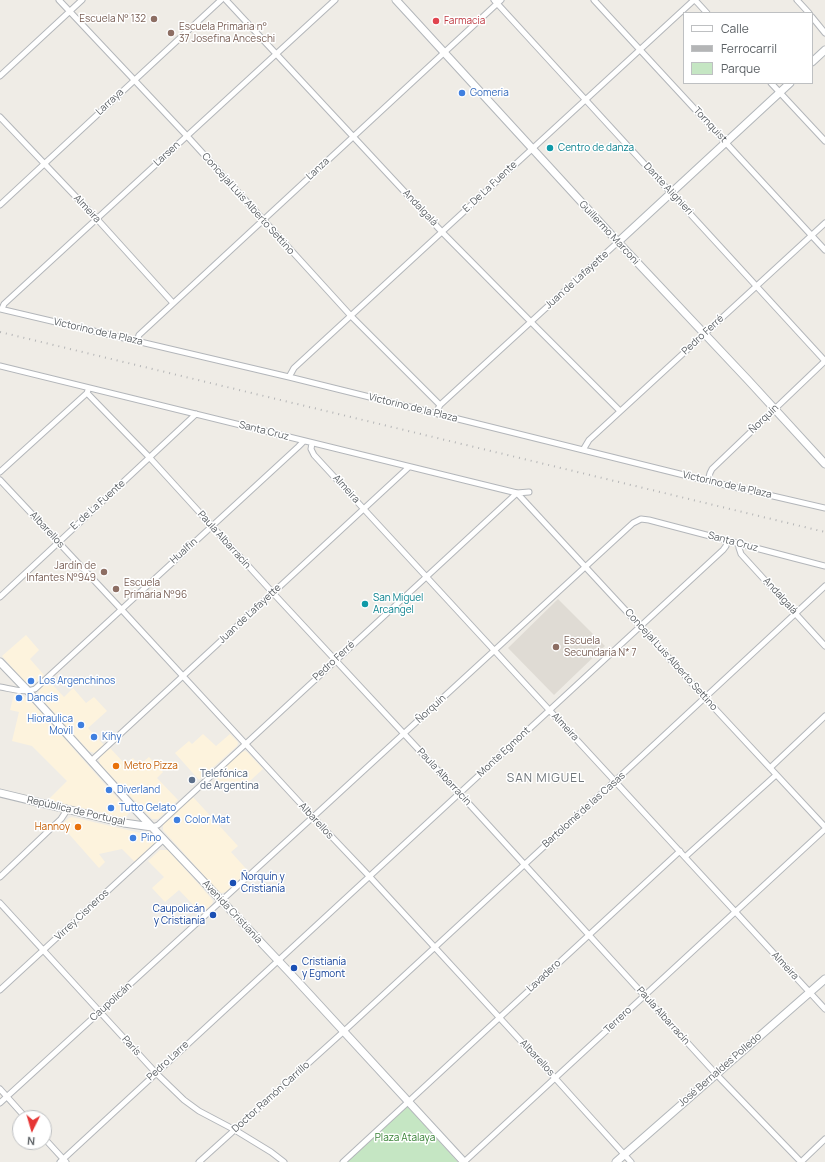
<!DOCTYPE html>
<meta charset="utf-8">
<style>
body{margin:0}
#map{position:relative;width:825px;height:1162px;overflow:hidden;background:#efece6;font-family:Manrope,sans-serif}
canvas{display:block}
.legend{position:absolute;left:683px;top:12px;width:130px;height:72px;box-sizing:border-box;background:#fff;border:1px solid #bec0c2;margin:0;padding:5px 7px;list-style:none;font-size:12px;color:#5d6266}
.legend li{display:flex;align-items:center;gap:8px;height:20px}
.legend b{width:20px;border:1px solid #bec0c2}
.north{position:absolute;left:12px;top:1110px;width:40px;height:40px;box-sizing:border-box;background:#fff;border:1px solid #bec0c2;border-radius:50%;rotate:185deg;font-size:11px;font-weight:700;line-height:16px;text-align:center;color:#5d6266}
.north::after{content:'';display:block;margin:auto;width:14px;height:18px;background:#e63635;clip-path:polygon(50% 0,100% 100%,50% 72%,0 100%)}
</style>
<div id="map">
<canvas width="825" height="1162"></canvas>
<ul class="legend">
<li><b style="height:5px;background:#fff"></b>Calle</li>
<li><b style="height:5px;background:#b4b5b6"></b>Ferrocarril</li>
<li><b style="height:11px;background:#c5e6c3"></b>Parque</li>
</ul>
<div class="north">N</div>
</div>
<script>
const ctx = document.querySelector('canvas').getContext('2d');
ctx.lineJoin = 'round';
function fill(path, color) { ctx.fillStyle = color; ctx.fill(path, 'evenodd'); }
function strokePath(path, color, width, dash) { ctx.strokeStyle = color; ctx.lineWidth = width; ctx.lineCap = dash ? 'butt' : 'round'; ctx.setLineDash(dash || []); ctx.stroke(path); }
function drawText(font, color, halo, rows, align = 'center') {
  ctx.font = font + ' Manrope,sans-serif'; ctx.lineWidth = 3; ctx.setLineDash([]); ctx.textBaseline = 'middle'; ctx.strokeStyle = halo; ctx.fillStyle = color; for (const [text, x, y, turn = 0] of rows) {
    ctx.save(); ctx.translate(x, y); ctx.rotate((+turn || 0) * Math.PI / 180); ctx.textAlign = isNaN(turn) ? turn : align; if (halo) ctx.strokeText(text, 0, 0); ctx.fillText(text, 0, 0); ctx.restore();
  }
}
fill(new Path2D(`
 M 26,635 L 39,650 L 30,659 L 44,675 L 35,683 L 30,684 L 25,682 L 2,656 Z
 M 49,681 L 64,697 L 73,688 L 86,703 L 94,697 L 107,711 L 88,728 L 104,745 L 96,752 L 94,753 L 89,751 L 38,695 L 39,690 Z
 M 14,694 L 23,696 L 30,700 L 127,809 L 129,813 L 126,817 L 119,817 L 48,800 L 67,781 L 32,746 L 12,741 L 19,712 L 10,710 Z
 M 203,734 L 216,746 L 230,734 L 237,741 L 238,743 L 237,746 L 199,780 L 175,753 L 189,741 L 192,744 Z
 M 110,748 L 125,764 L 133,758 L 139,765 L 149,757 L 163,772 L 157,778 L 178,800 L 158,819 L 152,819 L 100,764 L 99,760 L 100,757 Z
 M 245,751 L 247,752 L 263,769 L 240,790 L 235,785 L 229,790 L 214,776 L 240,753 Z
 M 193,797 L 238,846 L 231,852 L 249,872 L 227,892 L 221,893 L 219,892 L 163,830 L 163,824 Z
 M 72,817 L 153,836 L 156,839 L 156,841 L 155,844 L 136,863 L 122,849 L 99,854 L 105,862 L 99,868 L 61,825 L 69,818 Z
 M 160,850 L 168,850 L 211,898 L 213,901 L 212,904 L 202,914 L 179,890 L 165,902 L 152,888 L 164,877 L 148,861 Z`), '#fdf3dd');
fill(new Path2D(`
 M 558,599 L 605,646 L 554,695 L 508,648 Z`), '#dfdbd4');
fill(new Path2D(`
 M 406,1105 L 458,1162 L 345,1162 Z`), '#c5e6c3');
const street = new Path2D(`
 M 59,0 L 187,136 L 351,316 L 440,405
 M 226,0 L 442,232 L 531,322 L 620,411
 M 494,0 L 825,361
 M 594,0 L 825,250
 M 695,0 L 707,13
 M 797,0 L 809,13
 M 812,17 L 825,33
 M 0,76 L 82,0
 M 771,83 L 825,141
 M 0,117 L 97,219 L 173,303
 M 0,205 L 221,0
 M 0,309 L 289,377 L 708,481 L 825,508
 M 2,309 L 4,304 L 335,0
 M 137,341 L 139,335 L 501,0
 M 0,366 L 517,493 L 529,492
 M 289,377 L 294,368 C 427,245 560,122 694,0
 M 87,393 L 150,458 L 273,593 L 460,794 L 716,1074 L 801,1162
 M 436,413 L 440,405 L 618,242
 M 312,443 L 311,449 L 314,455 L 825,1009
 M 583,450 L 589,440 L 825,223
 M 0,472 L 87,393 L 88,390
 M 0,480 L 121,609 L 313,817 L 370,877 L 555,1078 L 631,1162
 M 708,481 L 710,473 L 712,469 L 825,361
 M 517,493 L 640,626 L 705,698 L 825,827
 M 739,545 L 739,548 L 741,554 L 825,646
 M 0,597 L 196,414
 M 0,687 C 12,689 23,693 35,689 L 298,447 L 304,441
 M 91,761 L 409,467
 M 770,768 L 825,716
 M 152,827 L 158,825 L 517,493
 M 685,857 L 776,775
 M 0,877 L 61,819 L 67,810
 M 0,903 L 156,1073 L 184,1100 L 199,1111 L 235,1130 L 271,1152 L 284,1162
 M 0,990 L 164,839
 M 0,1089 L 26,1118
 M 0,1103 L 313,817 L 633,523 L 641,519 L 649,520 C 707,535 766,551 825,566
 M 44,1138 L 66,1162
 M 60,1162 L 723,550 L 726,546 L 727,541
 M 199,1162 L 343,1032 L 615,781 L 825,586
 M 343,1162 L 680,851
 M 464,1162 L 825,829
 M 801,1162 L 825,1139`);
const secondary = new Path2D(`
 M 396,0 L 618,242 L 748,380 L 825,464
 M 812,62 L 825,50
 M 618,242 L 790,83
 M 0,662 L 28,691 L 133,807 L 289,972 L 464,1162
 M 0,793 L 124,823 L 152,827
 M 616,1162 L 825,979`);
strokePath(street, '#b3b6ba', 7);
strokePath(secondary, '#b2b6ba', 9);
strokePath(street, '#fff', 5);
strokePath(secondary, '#fff', 7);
strokePath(new Path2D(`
 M 0,332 L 825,532`), '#b4b5b6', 2, [1, 5]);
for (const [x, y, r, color] of [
 [154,19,4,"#8d6e63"],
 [436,21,4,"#e0444e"],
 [171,33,4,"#8d6e63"],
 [462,93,4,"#3f7fe0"],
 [550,148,4,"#0f9aa8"],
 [104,572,4,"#8d6e63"],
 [116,589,4,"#8d6e63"],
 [365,604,4,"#0f9aa8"],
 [556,647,4,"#8d6e63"],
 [31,681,4,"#3f7fe0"],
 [19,698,4,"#3f7fe0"],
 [81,725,4,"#3f7fe0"],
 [94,737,4,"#3f7fe0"],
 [116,766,4,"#e8710a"],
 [192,780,4,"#5c6f8a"],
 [109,790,4,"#3f7fe0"],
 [111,808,4,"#3f7fe0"],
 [177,820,4,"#3f7fe0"],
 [78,827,4,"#e8710a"],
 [133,838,4,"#3f7fe0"],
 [233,883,4,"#1a4fb4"],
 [213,915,4,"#1a4fb4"],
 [294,968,4,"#1a4fb4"]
]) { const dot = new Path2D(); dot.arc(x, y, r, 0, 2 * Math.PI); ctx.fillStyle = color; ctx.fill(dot); strokePath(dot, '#fff', 1.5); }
drawText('10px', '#785e54', '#fff', [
 ["Escuela N° 132",146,19,"right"],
 ["Escuela Primaria n°",179,27],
 ["37 Josefina Anceschi",179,39],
 ["Jardín de",96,566,"right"],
 ["Infantes N°949",96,578,"right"],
 ["Escuela",124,583],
 ["Primaria N°96",124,595],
 ["Escuela",564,641],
 ["Secundaria N* 7",564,653]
], 'left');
drawText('10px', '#be3a42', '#fff', [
 ["Farmacia",444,21]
], 'left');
drawText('10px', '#366cbe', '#fff', [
 ["Gomeria",470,93],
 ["Los Argenchinos",39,681],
 ["Dancis",27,698],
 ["Hioraulica",73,719,"right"],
 ["Movil",73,731,"right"],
 ["Kihy",102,737],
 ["Diverland",117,790],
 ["Tutto Gelato",119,808],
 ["Color Mat",185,820],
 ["Pino",141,838]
], 'left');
drawText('10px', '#5d6266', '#fff', [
 ["Larraya",110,102,-43],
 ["Tornquist",710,125,47],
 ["Larsen",167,154,-43],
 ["Lanza",318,169,-43],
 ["E. De La Fuente",490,187,-43],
 ["Dante Alighieri",668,189,47],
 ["Concejal Luis Alberto Settino",248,204,48],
 ["Andalgalá",420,208,47],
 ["Almeira",87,209,47],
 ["Guillermo Marconi",609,233,47],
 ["Juan de Lafayette",577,280,-42],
 ["Victorino de la Plaza",98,332,13],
 ["Pedro Ferré",703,335,-43],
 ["Victorino de la Plaza",413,408,14],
 ["Ñorquín",764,419,-44],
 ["Santa Cruz",264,431,14],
 ["Victorino de la Plaza",727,485,13],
 ["Almeira",346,489,48],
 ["E. de La Fuente",98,505,-42],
 ["Albarellos",47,530,47],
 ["Paula Albarracín",224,540,48],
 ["Santa Cruz",733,542,15],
 ["Hualfin",184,551,-42],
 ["Andalgalá",780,596,48],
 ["Juan de Lafayette",250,614,-43],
 ["Concejal Luis Alberto Settino",671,660,48],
 ["Pedro Ferré",334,661,-43],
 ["Ñorquín",431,709,-43],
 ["Almeira",565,727,47],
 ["Monte Egmont",504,752,-43],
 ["Paula Albarracín",444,777,47],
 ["Bartolomé de las Casas",584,810,-42],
 ["República de Portugal",76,811,13],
 ["Albarellos",316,821,47],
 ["Avenida Cristianía",232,912,47],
 ["Virrey Cisneros",82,915,-43],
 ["Almeira",785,966,47],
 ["Lavadero",544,976,-43],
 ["Caupolicán",111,1002,-42],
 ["Paula Albarracín",663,1016,48],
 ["Terrero",618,1020,-43],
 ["París",131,1046,48],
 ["Albarellos",537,1058,47],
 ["Pedro Larre",168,1061,-43],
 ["José Bernaldes Polledo",720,1070,-41],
 ["Doctor Ramón Carrillo",271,1097,-42]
]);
drawText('10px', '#0d838f', '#fff', [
 ["Centro de danza",558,148],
 ["San Miguel",373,598],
 ["Arcangel",373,610]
], 'left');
drawText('10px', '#c56008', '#fff', [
 ["Metro Pizza",124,766],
 ["Hannoy",70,827,"right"]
], 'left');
drawText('10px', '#4e5e75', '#fff', [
 ["Telefónica",200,774],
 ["de Argentina",200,786]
], 'left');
drawText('10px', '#164399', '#fff', [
 ["Ñorquín y",241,877],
 ["Cristianía",241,889],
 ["Caupolicán",205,909,"right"],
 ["y Cristianía",205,921,"right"],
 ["Cristianía",302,962],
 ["y Egmont",302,974]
], 'left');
drawText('10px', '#398337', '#fff', [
 ["Plaza Atalaya",405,1138]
]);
ctx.letterSpacing = '1px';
drawText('12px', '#6e7478', '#fff', [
 ["SAN MIGUEL",546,779]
]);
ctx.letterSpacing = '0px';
</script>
